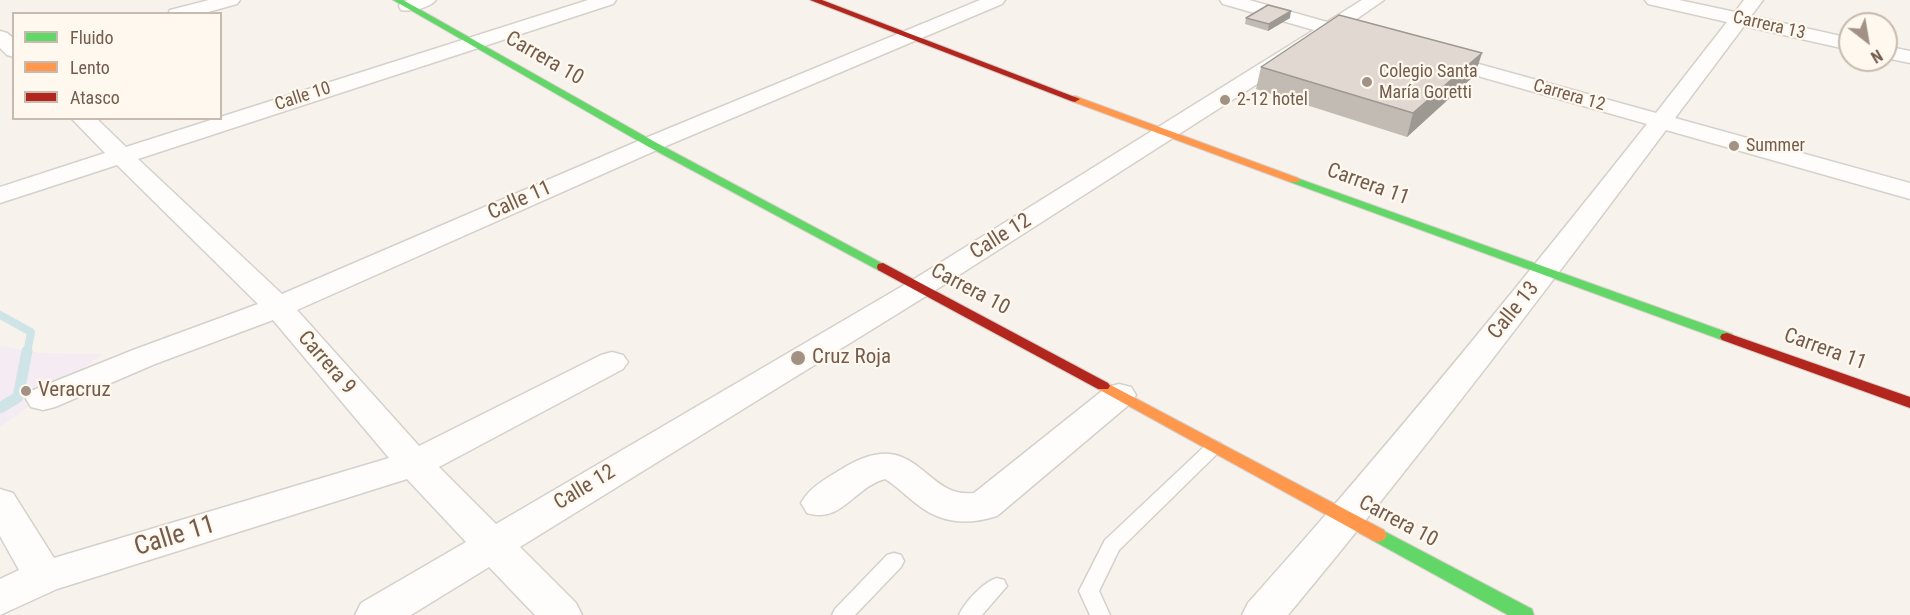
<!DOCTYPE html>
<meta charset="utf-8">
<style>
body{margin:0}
#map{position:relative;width:1910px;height:615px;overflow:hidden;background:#f7f3ec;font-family:"Roboto Condensed",sans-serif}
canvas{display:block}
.legend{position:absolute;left:12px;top:12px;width:210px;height:108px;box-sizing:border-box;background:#fef8ee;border:2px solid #c7baae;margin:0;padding:8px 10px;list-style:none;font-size:18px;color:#745c4d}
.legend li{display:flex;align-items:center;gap:12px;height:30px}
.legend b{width:30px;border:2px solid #c7baae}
.north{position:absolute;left:1838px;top:12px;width:60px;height:60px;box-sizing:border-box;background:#fef8ee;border:2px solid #c7baae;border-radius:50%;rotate:149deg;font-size:16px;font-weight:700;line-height:24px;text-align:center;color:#745c4d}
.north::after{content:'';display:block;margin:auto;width:21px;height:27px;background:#a29185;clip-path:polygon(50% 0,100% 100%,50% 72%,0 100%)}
</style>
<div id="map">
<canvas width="1910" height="615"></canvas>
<ul class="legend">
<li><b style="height:8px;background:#63d668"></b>Fluido</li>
<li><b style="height:8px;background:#ff974d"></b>Lento</li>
<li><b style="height:8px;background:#b3261e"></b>Atasco</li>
</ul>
<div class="north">N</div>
</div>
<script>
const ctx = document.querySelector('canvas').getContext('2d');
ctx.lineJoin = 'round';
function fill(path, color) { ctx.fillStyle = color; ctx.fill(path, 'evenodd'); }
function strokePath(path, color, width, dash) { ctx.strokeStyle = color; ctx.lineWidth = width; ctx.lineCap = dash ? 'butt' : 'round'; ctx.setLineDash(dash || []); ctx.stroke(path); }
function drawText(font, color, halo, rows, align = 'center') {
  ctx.font = font + ' "Roboto Condensed",sans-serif'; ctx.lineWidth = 4.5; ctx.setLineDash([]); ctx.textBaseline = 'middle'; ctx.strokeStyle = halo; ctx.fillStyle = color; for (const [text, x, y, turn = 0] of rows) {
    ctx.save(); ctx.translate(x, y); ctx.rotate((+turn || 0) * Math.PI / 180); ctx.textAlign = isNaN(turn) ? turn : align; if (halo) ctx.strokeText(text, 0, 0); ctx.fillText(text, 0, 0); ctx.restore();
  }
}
fill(new Path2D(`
 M 0,346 L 39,353 L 103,354 L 0,427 Z`), '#f4ebf3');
strokePath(new Path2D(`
 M 0,315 L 31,332 L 27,353`), '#cee4e6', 8);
strokePath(new Path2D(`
 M 0,408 L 18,397 L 27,351`), '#cee4e6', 11);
const lane = new Path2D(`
 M 1214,441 L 1220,443 L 1223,447 L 1220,451 L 1119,550 L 1099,591 L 1110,615 L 1090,615 L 1079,591 L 1105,540 L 1208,443 Z
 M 894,553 L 901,555 L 904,561 L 901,567 L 855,615 L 832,615 L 835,609 L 887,555 Z
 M 997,578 L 1004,580 L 1007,586 L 982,615 L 959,615 C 965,602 983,582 997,578 Z`);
const street = new Path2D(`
 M 209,0 L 240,0 L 237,4 L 201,14 L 168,14 L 170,10 Z
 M 408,0 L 436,0 C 429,8 412,12 401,10 L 399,6 L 401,2 Z
 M 588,0 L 616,0 L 613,4 L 138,159 L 282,294 L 643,139 L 980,0 L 1005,0 L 1002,4 L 659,149 L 297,310 L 419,446 L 601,355 L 612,352 L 623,355 L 628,362 L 623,369 L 439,467 L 496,524 L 911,281 L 1314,30 L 1223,4 L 1220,0 L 1249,0 L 1327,22 L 1362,0 L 1384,0 L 1345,27 L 1351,32 L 1348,36 L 1341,38 L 1332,36 L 931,293 L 520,547 L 576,603 L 582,615 L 535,615 L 489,567 L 411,615 L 355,615 L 361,603 L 466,542 L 407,479 L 57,589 L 0,615 L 0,579 L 19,570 L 0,536 L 0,489 L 13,493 L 54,558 L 389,458 L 273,320 L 155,364 L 55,407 L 43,410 L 31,407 L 26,399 L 31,391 L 133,350 L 258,304 L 117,165 L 0,203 L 0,187 L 105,153 L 71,118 L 96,118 L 126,147 Z
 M 1645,0 L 1679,0 L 1735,12 L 1744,0 L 1763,0 L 1751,16 L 1850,38 L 1850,50 L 1744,26 L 1675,118 L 1910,183 L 1910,199 L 1666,130 C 1543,294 1419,458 1288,615 L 1242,615 L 1248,603 C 1387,448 1518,287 1647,124 L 1432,63 L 1429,59 L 1432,55 L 1439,53 L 1656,113 L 1727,22 L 1648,4 Z
 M 0,31 L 7,33 L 14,39 L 14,57 L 7,55 L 0,48 Z
 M 1886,46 L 1910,51 L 1910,63 L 1886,58 Z
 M 1119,384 L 1131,387 L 1136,395 L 1131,403 L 997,516 C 969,525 942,524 918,505 C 907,497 897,486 885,479 C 854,487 842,524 807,513 L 801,503 C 809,488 825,479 840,470 C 918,421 921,499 974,493 L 1107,387 Z`);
const fast = new Path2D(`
 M 393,0 L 403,0 L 655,142 L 889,267 L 888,270 L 878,270 L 647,146 Z
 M 1294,177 L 1732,334 L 1734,337 L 1732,340 L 1722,340 L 1290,182 L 1288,180 Z
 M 1378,528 L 1532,609 L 1534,615 L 1508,615 L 1372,540 L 1369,535 L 1372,530 Z`);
const slow = new Path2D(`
 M 1075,96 L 1298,178 L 1300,180 L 1298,182 L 1290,182 L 1071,101 L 1071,97 Z
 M 1103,381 L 1384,530 L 1387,535 L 1384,540 L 1378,542 L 1372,540 L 1098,389 L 1096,386 L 1098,383 Z`);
const jam = new Path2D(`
 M 810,0 L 822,0 L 1080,99 L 1075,102 L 1071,101 Z
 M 883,263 L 1108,383 L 1110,386 L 1108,389 L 1098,389 L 878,270 L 877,267 L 878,264 Z
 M 1727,333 L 1910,397 L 1910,408 L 1722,340 L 1720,337 L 1722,334 Z`);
strokePath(lane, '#d6d0cb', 3);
strokePath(street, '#d6d0cb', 3);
strokePath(fast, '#d7d0ca', 2);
strokePath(slow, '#d7d0ca', 2);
strokePath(jam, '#d7d0ca', 2);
fill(lane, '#fefdfc');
fill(street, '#fefdfc');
fill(fast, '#63d668');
fill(slow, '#ff974d');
fill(jam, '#b3261e');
fill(new Path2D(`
 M 1246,18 L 1290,18 L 1268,31 L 1245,24 Z
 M 1261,67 L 1475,75 L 1407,137 L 1256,89 Z`), '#c2bbb4');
fill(new Path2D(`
 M 1291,11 L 1290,18 L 1268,31 L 1269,24 Z
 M 1482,53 L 1475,75 L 1407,137 L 1413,113 Z`), '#9e9892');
const building = new Path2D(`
 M 1268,5 L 1291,11 L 1269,24 L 1246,18 Z
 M 1339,15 L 1482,53 L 1413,113 L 1261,67 Z`);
fill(building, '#e1d9d1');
strokePath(building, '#9e9892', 1.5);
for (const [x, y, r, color] of [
 [1367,82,6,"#a29185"],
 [1225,100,6,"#a29185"],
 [1734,146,6,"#a29185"],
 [798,358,8,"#a29185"],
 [26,391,6,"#a29185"]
]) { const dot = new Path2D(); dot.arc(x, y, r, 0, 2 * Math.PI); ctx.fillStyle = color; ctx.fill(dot); strokePath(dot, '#fef8ee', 2); }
drawText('18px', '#745c4d', '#fef8ee', [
 ["Carrera 13",1769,26,13],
 ["Carrera 12",1569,96,16],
 ["Calle 10",303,97,-18]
]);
drawText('18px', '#745c4d', '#fef8ee', [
 ["Colegio Santa",1379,72],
 ["María Goretti",1379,93],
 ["2-12 hotel",1237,100],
 ["Summer",1746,146]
], 'left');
drawText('21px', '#745c4d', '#fef8ee', [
 ["Carrera 10",544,59,30],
 ["Carrera 11",1368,185,20],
 ["Calle 11",520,201,-24],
 ["Calle 12",1001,237,-32],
 ["Carrera 10",970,290,28],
 ["Calle 13",1514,311,-51],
 ["Carrera 11",1825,350,20],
 ["Carrera 9",326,363,49],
 ["Calle 12",585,488,-31],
 ["Carrera 10",1398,522,28]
]);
drawText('21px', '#745c4d', '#fef8ee', [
 ["Cruz Roja",812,358],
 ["Veracruz",38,391]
], 'left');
drawText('26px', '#745c4d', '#fef8ee', [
 ["Calle 11",175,537,-17]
]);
</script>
